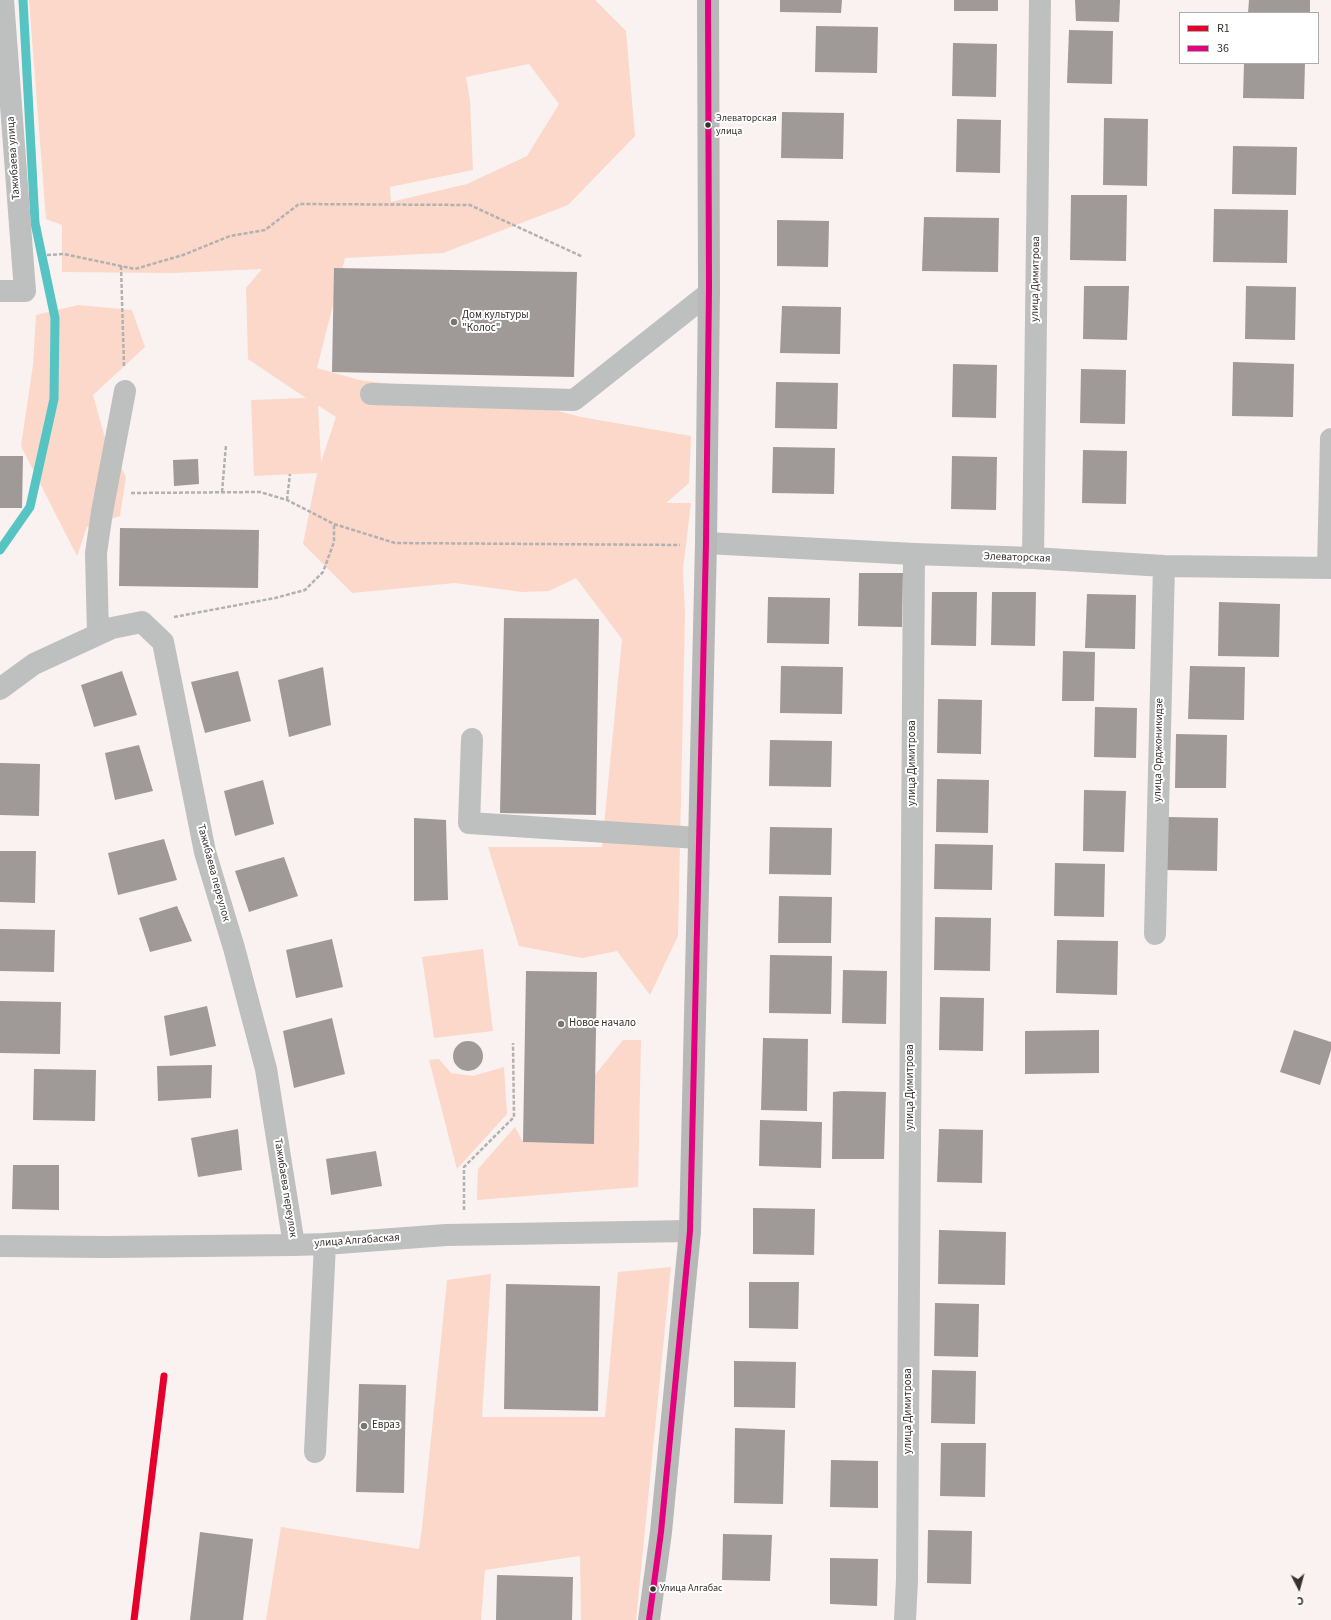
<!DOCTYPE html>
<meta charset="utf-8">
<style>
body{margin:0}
#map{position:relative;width:1331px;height:1620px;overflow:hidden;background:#f9f2f0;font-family:"Source Sans 3",sans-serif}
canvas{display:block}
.legend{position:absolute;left:1179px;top:12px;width:140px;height:52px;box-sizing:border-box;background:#fff;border:1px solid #afadab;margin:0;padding:5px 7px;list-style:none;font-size:12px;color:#37312e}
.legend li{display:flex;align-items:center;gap:8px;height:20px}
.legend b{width:20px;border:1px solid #afadab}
.north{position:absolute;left:1279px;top:1568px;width:40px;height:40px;-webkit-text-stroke:3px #fff;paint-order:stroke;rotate:174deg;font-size:11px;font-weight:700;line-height:16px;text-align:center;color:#37312e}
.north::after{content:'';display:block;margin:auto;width:14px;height:18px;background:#37312e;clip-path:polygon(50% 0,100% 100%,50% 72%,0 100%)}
</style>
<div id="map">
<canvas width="1331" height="1620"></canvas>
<ul class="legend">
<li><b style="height:5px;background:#e4002b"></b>R1</li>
<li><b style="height:5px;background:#e5007d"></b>36</li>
</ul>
<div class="north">С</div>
</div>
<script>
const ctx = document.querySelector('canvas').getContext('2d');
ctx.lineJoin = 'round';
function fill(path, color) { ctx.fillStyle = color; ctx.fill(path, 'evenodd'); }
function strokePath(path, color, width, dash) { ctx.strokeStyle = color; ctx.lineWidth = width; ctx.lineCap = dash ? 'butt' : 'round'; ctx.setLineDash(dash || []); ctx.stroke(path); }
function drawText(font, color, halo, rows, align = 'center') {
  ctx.font = font + ' "Source Sans 3",sans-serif'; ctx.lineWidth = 4; ctx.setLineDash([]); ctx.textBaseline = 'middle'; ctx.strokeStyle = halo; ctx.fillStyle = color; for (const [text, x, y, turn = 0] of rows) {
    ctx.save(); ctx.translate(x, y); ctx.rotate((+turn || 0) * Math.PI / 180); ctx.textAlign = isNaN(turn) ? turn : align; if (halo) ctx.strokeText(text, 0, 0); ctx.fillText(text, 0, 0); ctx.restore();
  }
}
fill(new Path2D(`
 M 29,0 L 595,0 L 626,31 L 635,136 L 568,205 L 443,253 L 345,258 L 317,368 L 359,380 L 513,399 L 581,417 L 691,436 L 689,483 L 666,503 L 691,503 L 683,569 L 685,614 L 678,936 L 650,995 L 617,951 L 582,958 L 519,946 L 488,847 L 602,847 L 622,639 L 576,578 L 549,591 L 522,592 L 455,583 L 352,593 L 303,544 L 317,473 L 254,476 L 251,400 L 306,398 L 248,359 L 246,288 L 262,269 L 173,273 L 62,272 L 62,225 L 46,219 ZM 529,64 L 559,104 L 527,156 L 467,184 L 391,202 L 390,187 L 473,170 L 470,100 L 466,77 ZM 319,406 L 336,417 L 321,462 L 318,406 Z
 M 78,305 L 132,310 L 145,347 L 93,395 L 105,438 L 126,477 L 120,516 L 87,527 L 77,556 L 21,446 L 33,365 L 36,315 Z
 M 483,949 L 493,1031 L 434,1038 L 422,957 Z
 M 623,1040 L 641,1040 L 638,1187 L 477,1200 L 478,1169 L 515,1127 L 523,1142 L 594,1144 L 595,1075 Z
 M 439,1059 L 451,1073 L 473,1076 L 504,1067 L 507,1114 L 457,1169 L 429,1060 Z
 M 671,1267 L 636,1620 L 581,1620 L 580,1556 L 485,1570 L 481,1620 L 266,1620 L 281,1527 L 419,1549 L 422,1528 L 447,1280 L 491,1274 L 482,1417 L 605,1417 L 618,1272 Z`), '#fbd8c9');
strokePath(new Path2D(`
 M 0,550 L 30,507 L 54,399 L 55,318 L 35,223 L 23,0`), '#55c4c3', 9);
fill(new Path2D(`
 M 780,0 L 842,0 L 841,13 L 780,12 Z
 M 954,0 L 998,0 L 998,11 L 954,11 Z
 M 1075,0 L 1120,0 L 1119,22 L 1076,21 Z
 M 1249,0 L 1310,0 L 1310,13 L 1248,13 Z
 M 816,26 L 878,27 L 877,73 L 815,72 Z
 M 1069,30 L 1113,31 L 1112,84 L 1067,83 Z
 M 953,43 L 997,44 L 996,97 L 952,96 Z
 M 1244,63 L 1305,63 L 1304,99 L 1243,98 Z
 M 782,112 L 844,113 L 843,159 L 781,158 Z
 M 1104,118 L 1148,119 L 1147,186 L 1103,185 Z
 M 957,119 L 1001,120 L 1000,173 L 956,172 Z
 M 1233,146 L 1297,147 L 1296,195 L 1232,194 Z
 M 1071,195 L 1127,195 L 1126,261 L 1070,260 Z
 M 1214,209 L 1288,210 L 1287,263 L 1213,262 Z
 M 924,217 L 999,218 L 998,272 L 922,271 Z
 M 777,220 L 829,221 L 828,267 L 777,266 Z
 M 334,268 L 577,272 L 574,377 L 332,372 Z
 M 1084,286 L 1129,286 L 1127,340 L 1083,339 Z
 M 1246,286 L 1296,287 L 1295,340 L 1245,339 Z
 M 782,306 L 841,307 L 840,354 L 780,353 Z
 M 1233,362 L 1294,364 L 1293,417 L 1232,416 Z
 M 953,364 L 997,365 L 996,418 L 952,417 Z
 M 1081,369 L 1126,370 L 1125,424 L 1080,423 Z
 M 776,382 L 838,383 L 837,429 L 775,428 Z
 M 773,447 L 835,448 L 834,494 L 772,493 Z
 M 1083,450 L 1127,451 L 1126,504 L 1082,503 Z
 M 0,456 L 23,456 L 22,508 L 0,508 Z
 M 952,456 L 997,457 L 996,510 L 951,509 Z
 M 198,459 L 199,484 L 174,486 L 173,460 Z
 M 120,528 L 259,530 L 258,588 L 119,586 Z
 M 859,573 L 903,573 L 902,627 L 858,626 Z
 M 932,592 L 977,592 L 976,646 L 931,645 Z
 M 992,592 L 1036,592 L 1035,646 L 991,645 Z
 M 1087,594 L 1136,595 L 1135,649 L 1085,648 Z
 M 768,597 L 830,598 L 829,644 L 767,643 Z
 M 1219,602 L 1280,604 L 1279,657 L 1218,656 Z
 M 504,618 L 599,619 L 596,815 L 500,813 Z
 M 1063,651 L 1095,652 L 1094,701 L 1062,701 Z
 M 781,666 L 843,667 L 842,714 L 780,713 Z
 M 1190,666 L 1245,667 L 1244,720 L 1188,719 Z
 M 323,667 L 331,725 L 289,737 L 278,680 Z
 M 122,671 L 137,715 L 94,727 L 81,685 Z
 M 238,671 L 251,721 L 205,733 L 191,682 Z
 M 938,699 L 982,700 L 981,754 L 937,753 Z
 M 1095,707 L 1137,708 L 1136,758 L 1094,757 Z
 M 1176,734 L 1227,735 L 1226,788 L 1175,788 Z
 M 770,740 L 832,741 L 831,787 L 769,786 Z
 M 139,745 L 153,791 L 115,800 L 105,753 Z
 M 0,763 L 40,764 L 39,816 L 0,815 Z
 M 937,779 L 989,780 L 988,833 L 936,832 Z
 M 263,780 L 274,824 L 235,836 L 224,791 Z
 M 1084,790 L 1126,791 L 1124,852 L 1083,851 Z
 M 1167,817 L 1218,818 L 1217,871 L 1166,870 Z
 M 414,818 L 446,820 L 448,900 L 414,901 Z
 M 770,827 L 832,828 L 831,875 L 769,874 Z
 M 164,839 L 177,880 L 118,895 L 108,853 Z
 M 935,844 L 993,845 L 992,890 L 934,889 Z
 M 0,851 L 36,851 L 35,903 L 0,902 Z
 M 284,857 L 298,896 L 249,912 L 235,871 Z
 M 1055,863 L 1105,864 L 1104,917 L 1054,916 Z
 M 779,896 L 832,897 L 831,943 L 778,943 Z
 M 177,906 L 192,941 L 150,952 L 139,918 Z
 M 935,917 L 991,918 L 990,971 L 934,970 Z
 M 0,929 L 55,930 L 54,972 L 0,971 Z
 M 332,939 L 343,987 L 296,998 L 286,950 Z
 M 1057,940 L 1118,941 L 1117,995 L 1056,993 Z
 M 770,955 L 832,956 L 831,1014 L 769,1013 Z
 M 843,970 L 887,971 L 886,1024 L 842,1023 Z
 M 526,971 L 597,972 L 594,1144 L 523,1142 Z
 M 940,997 L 984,998 L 983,1051 L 939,1050 Z
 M 0,1001 L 61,1002 L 60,1054 L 0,1053 Z
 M 207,1006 L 216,1046 L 170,1056 L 164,1016 Z
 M 332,1018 L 345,1074 L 294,1088 L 283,1031 Z
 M 1099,1030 L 1099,1073 L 1025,1074 L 1025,1031 Z
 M 1294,1030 L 1331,1042 L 1331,1050 L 1320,1085 L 1280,1072 Z
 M 763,1038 L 808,1039 L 807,1111 L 761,1110 Z
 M453 1056a15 15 0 1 1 30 0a15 15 0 1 1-30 0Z
 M 212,1065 L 211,1098 L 158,1101 L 157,1066 Z
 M 34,1069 L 96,1070 L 95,1121 L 33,1120 Z
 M 842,1091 L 886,1092 L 884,1159 L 832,1159 L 833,1092 Z
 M 760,1120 L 822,1122 L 821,1168 L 759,1166 Z
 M 238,1129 L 242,1170 L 198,1177 L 191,1138 Z
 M 939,1129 L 983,1130 L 982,1183 L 937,1182 Z
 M 376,1151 L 382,1186 L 331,1195 L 326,1159 Z
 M 13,1165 L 59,1165 L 59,1210 L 12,1209 Z
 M 753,1208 L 815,1209 L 814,1255 L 753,1254 Z
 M 939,1230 L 1006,1232 L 1005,1285 L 938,1284 Z
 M 749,1282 L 799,1282 L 798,1329 L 749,1328 Z
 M 506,1284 L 600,1286 L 598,1411 L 504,1409 Z
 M 935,1303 L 979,1304 L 978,1357 L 934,1356 Z
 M 734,1361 L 796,1362 L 795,1408 L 734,1407 Z
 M 932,1370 L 976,1371 L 975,1424 L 931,1423 Z
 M 359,1384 L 406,1385 L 404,1493 L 356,1492 Z
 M 735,1428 L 785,1430 L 783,1504 L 734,1503 Z
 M 941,1443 L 986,1443 L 985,1497 L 940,1496 Z
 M 831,1460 L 878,1461 L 878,1508 L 830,1507 Z
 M 928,1530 L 972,1531 L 971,1584 L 927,1583 Z
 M 200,1532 L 253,1539 L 243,1620 L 190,1620 Z
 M 723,1534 L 772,1535 L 770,1581 L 722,1580 Z
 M 830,1558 L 878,1559 L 877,1606 L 830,1604 Z
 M 497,1575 L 573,1577 L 572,1620 L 496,1620 Z`), '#9f9997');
strokePath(new Path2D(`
 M 47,255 L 64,254 L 135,269 L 183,255 L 230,236 L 265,230 L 299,204 L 470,205 L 583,257
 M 121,266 L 124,366
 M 222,492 L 226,445
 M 131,493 L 260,492 L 287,500 L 334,524 L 395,543 L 680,545
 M 287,500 L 290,474
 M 174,617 L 275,598 L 305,590 L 323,572 L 334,542 L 334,524
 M 464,1210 L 464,1167 L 514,1117 L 513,1043`), '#b2b1b1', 2.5, [4, 2]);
strokePath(new Path2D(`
 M 0,291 L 25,291 L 3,0
 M 371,394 L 574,400 L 709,293
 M 706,543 L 914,554 L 1033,558 L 1164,566 L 1331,568
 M 1033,558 L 1040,0
 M 1328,568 L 1331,439
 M 98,634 L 96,553 L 102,512 L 125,391
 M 0,689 L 34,664 L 112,628 L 142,622 L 163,642 L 205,852 L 234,948 L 266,1069 L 294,1245
 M 472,739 L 469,823 L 698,838
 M 1155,934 L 1164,566
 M 0,1246 L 106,1247 L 294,1245 L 325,1244 L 446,1235 L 690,1231
 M 315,1452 L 325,1244
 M 905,1620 L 907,1580 L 914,554`), '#bebfbf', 22);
strokePath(new Path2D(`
 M 649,1620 L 661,1532 L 690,1231 L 706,543 L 709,288 L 708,0`), '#b8b8b8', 22);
strokePath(new Path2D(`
 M 649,1620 L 661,1532 L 690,1231 L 706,543 L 709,288 L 708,0`), '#e5007d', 6);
strokePath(new Path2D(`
 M 134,1620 L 164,1376`), '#e4002b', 7);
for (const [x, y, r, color] of [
 [708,125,3.5,"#37312e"],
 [454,322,4,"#7b7572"],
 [561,1024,4,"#7b7572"],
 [364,1426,4,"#7b7572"],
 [653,1589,3.5,"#37312e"]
]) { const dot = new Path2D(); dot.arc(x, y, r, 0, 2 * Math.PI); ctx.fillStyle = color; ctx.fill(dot); strokePath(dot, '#fff', 1.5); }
drawText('10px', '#37312e', '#fff', [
 ["Элеваторская",716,119],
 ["улица",716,132],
 ["Улица Алгабас",660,1589]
], 'left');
drawText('11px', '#37312e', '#fff', [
 ["Тажибаева улица",14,158,-94],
 ["улица Димитрова",1036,279,-89],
 ["Элеваторская",1017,558,2],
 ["улица Орджоникидзе",1159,750,-89],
 ["улица Димитрова",913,763,-90],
 ["Тажибаева переулок",213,873,75],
 ["улица Димитрова",911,1087,-90],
 ["Тажибаева переулок",285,1188,81],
 ["улица Алгабаская",357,1241,-4],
 ["улица Димитрова",909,1411,-90]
]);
drawText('11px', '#37312e', '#fff', [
 ["Дом культуры",462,316],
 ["\"Колос\"",462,329],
 ["Новое начало",569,1024],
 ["Евраз",372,1426]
], 'left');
</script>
